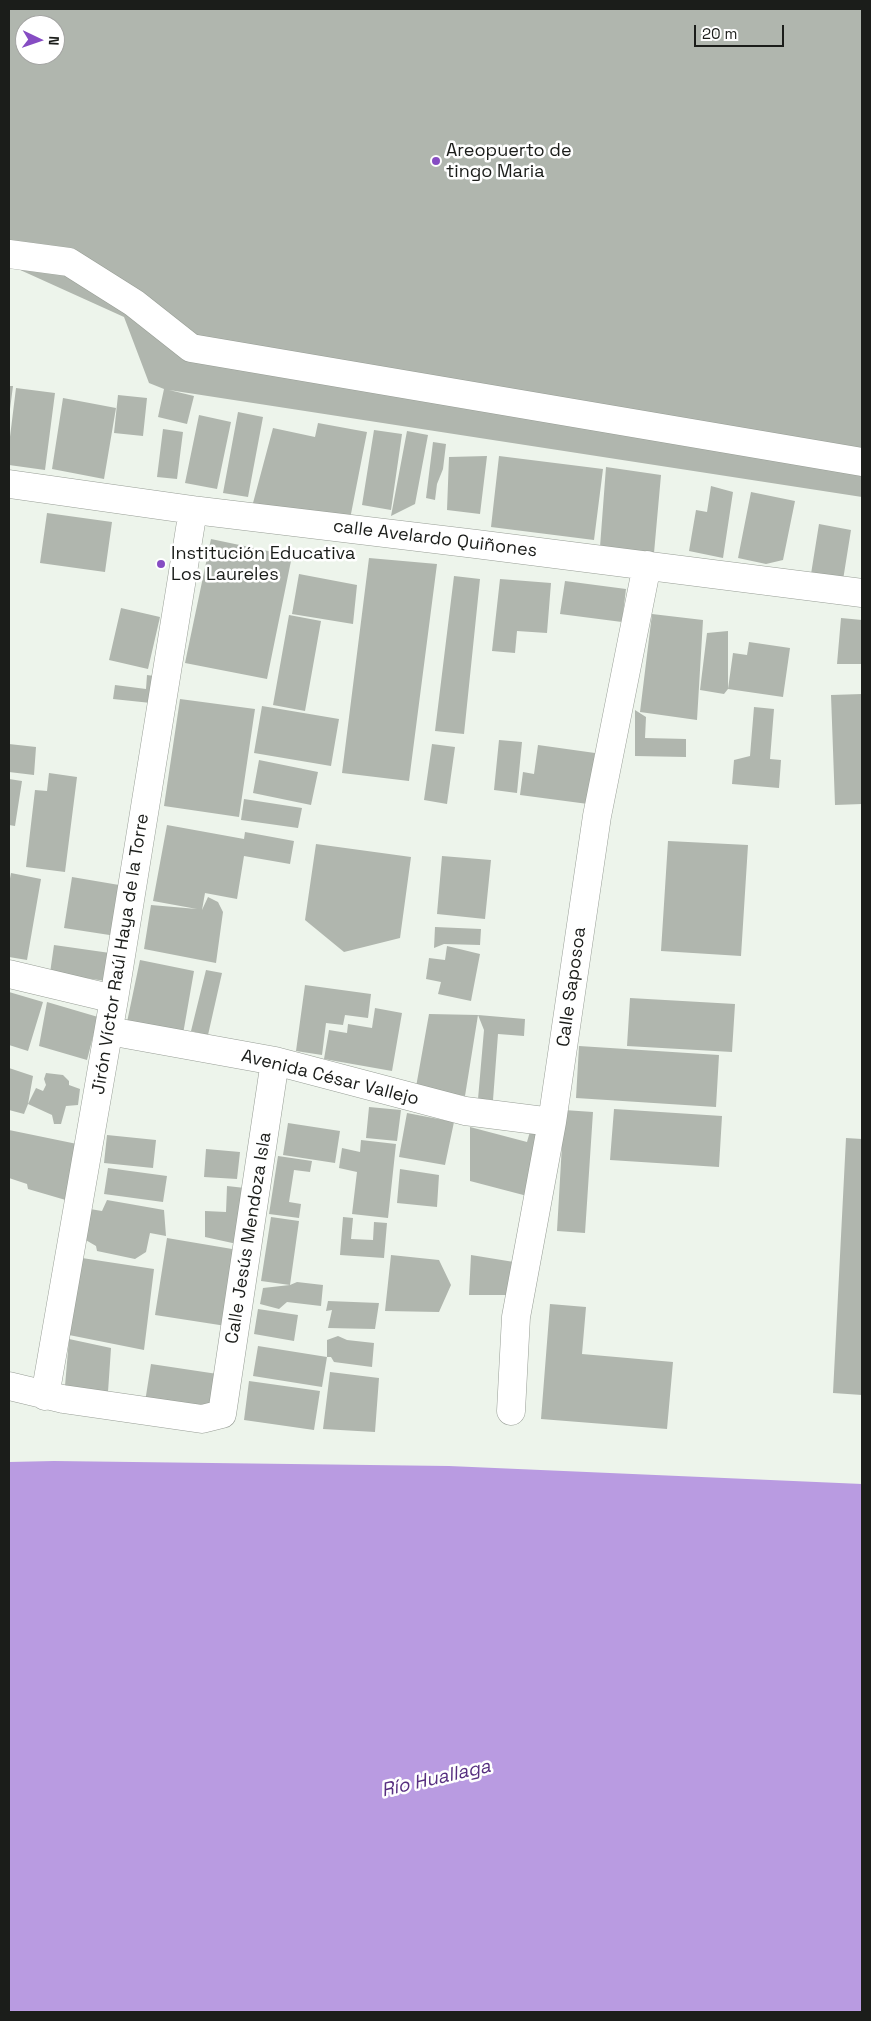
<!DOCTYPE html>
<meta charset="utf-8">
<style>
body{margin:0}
#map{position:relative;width:871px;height:2021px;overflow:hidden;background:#edf4eb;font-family:"Space Grotesk",sans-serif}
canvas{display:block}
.frame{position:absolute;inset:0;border:10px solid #1b1d1a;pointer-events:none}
.north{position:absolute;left:15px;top:15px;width:50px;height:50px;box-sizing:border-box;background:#fff;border:1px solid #a4a5a3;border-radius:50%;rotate:93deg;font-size:14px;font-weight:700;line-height:20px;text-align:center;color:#1b1d1a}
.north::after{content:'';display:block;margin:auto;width:18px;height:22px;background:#864cc3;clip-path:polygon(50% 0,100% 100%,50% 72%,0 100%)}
.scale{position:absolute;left:694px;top:25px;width:90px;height:22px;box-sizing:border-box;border:2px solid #1b1d1a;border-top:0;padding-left:6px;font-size:15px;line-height:18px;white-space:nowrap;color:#1b1d1a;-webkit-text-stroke:4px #fff;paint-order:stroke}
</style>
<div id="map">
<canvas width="871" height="2021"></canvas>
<div class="frame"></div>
<div class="north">N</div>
<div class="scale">20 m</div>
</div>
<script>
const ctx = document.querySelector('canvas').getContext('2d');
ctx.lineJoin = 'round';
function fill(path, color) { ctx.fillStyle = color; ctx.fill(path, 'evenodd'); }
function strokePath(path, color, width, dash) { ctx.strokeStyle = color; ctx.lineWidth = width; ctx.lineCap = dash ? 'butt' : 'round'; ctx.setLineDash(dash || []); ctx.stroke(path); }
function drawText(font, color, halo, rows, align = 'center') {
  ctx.font = font + ' "Space Grotesk",sans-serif'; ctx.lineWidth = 5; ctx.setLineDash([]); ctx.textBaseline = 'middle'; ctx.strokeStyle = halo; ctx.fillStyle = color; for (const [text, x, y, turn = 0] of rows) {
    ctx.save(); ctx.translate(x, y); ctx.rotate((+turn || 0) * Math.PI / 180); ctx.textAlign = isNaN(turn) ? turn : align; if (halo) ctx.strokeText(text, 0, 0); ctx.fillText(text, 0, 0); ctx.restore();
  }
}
fill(new Path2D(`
 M 54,1461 L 449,1466 L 862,1484 L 862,2012 L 9,2012 L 9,1462 Z`), '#b99be1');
fill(new Path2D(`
 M 9,9 L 862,9 L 862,497 L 169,390 L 194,396 L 187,424 L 158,417 L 164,389 L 149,383 L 124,317 L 18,269 L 9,268 ZM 25,25 L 55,25 L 55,55 L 25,55 Z
 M 9,386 L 13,386 L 10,409 L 9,409 Z
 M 16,388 L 55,393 L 45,470 L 9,465 L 9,445 Z
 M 118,395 L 147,398 L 143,436 L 114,433 Z
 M 63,398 L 116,408 L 104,479 L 52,469 Z
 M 238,412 L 263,417 L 248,497 L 223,493 Z
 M 199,415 L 231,422 L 217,489 L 185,483 Z
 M 318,423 L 367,432 L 350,519 L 253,503 L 273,428 L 315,437 Z
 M 163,429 L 183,432 L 177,479 L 157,477 Z
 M 374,430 L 402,434 L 391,510 L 362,505 Z
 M 407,431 L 428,435 L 415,504 L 391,516 Z
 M 433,442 L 446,444 L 443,469 L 437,484 L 435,500 L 426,498 Z
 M 487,456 L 480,514 L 447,510 L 449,457 Z
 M 499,456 L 603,469 L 594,540 L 491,527 Z
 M 606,467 L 661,475 L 654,553 L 600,547 Z
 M 711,486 L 733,492 L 723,558 L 689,551 L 696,510 L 707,512 Z
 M 751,492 L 795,501 L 783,560 L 766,564 L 738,558 Z
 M 47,513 L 112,522 L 105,572 L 40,563 Z
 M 819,524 L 851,530 L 843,580 L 811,574 Z
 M 211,539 L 292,556 L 267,679 L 185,663 Z
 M 369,558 L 437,564 L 409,781 L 342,773 Z
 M 299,574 L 357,585 L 353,624 L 292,614 Z
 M 454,576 L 480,579 L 464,734 L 435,731 Z
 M 500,579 L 551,583 L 547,633 L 517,631 L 515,653 L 492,651 Z
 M 565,581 L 626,589 L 622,622 L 560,614 Z
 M 121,608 L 160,617 L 148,669 L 109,660 Z
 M 652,614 L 703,620 L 697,720 L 640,712 Z
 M 289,615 L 321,621 L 305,711 L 273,705 Z
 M 841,618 L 862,620 L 862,664 L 837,664 Z
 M 728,631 L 728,689 L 724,694 L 700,690 L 707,633 Z
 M 749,642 L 790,648 L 783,697 L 728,689 L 733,653 L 747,655 Z
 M 147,675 L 154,676 L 151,703 L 113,699 L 115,685 L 146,689 Z
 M 862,694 L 862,804 L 835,805 L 831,695 Z
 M 180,699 L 255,709 L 239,817 L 164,806 Z
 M 262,706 L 339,719 L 331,766 L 254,753 Z
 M 754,707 L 774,709 L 770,759 L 781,760 L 779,788 L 732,784 L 734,760 L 750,756 Z
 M 635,710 L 646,717 L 645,738 L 686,739 L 686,757 L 635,756 Z
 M 499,740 L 522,742 L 517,793 L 494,790 Z
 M 9,744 L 36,747 L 34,775 L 9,772 Z
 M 432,744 L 455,747 L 447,804 L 424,800 Z
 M 538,745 L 595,753 L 588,804 L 520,795 L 523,772 L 534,774 Z
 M 259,760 L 318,772 L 311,805 L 253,793 Z
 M 49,773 L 77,777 L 65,872 L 26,867 L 35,790 L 47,791 Z
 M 9,779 L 22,781 L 15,826 L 9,825 Z
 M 244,799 L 302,808 L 298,828 L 241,820 Z
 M 167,825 L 244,839 L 245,832 L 294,841 L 290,864 L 244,856 L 237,899 L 205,893 L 202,910 L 208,897 L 218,902 L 223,912 L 216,963 L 144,949 L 151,905 L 197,909 L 153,901 Z
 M 668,841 L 748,845 L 741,956 L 661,951 Z
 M 316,844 L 411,857 L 400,938 L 344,952 L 305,920 Z
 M 442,856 L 491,860 L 485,919 L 437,914 Z
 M 11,873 L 41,879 L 27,960 L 9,957 L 9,884 Z
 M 72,877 L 125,886 L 116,936 L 64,928 Z
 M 435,927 L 481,929 L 480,945 L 444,944 L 434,948 Z
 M 54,945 L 110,953 L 106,981 L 50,973 Z
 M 447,946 L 480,954 L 471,1001 L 438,994 L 441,982 L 426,979 L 429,958 L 445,960 Z
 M 140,960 L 194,971 L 183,1034 L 127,1022 Z
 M 206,970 L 222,973 L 208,1035 L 191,1031 Z
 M 305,985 L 371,994 L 368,1018 L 345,1015 L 343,1025 L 326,1023 L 322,1055 L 296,1051 Z
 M 9,992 L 43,1002 L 28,1051 L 9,1045 Z
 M 630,998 L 735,1004 L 732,1052 L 627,1046 Z
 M 47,1002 L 98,1017 L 87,1060 L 39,1046 Z
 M 375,1008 L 402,1013 L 392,1071 L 324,1059 L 329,1030 L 347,1033 L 348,1024 L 372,1028 Z
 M 429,1014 L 478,1015 L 465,1096 L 416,1087 Z
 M 478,1015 L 525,1019 L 524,1036 L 498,1034 L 493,1100 L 478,1099 L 484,1030 Z
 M 579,1046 L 719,1055 L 716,1107 L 576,1098 Z
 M 9,1068 L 33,1076 L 28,1104 L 24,1114 L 9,1110 Z
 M 46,1073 L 63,1075 L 69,1081 L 69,1085 L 80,1089 L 78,1105 L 66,1106 L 61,1124 L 54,1124 L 52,1115 L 28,1104 L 36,1088 L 43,1091 L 46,1085 L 44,1079 Z
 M 369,1107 L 401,1110 L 397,1141 L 366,1138 Z
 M 614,1109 L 722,1116 L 719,1167 L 610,1160 Z
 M 564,1110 L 593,1112 L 585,1233 L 557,1231 Z
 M 407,1113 L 454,1122 L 445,1165 L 399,1157 Z
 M 288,1123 L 340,1131 L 335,1163 L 283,1155 Z
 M 470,1127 L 527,1142 L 531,1128 L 544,1129 L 531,1197 L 470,1181 Z
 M 9,1130 L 77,1144 L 69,1201 L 28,1189 L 27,1184 L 9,1178 Z
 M 107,1135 L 156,1140 L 153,1168 L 104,1163 Z
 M 846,1138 L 862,1139 L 862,1395 L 833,1393 Z
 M 361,1140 L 396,1144 L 388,1218 L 352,1214 L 357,1172 L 339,1168 L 342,1148 L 360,1152 Z
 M 206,1149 L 240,1152 L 237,1179 L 204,1177 Z
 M 278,1156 L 312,1161 L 310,1172 L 294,1170 L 289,1202 L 301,1204 L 299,1218 L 269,1214 Z
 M 108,1168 L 167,1176 L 163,1202 L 104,1194 Z
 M 400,1169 L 439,1175 L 437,1207 L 397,1203 Z
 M 227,1186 L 245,1188 L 237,1244 L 205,1237 L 205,1211 L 226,1212 Z
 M 107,1200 L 164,1210 L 166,1236 L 150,1233 L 146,1252 L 135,1259 L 97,1251 L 96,1246 L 84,1239 L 90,1209 L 102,1211 Z
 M 271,1217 L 299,1221 L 290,1285 L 261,1281 Z
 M 343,1217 L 353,1218 L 351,1239 L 373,1240 L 374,1222 L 387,1223 L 384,1258 L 340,1255 Z
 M 167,1238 L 238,1250 L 226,1326 L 155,1315 Z
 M 391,1255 L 439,1260 L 451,1285 L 439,1312 L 385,1311 Z
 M 471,1255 L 520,1263 L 520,1295 L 469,1295 Z
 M 82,1258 L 154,1269 L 144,1350 L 69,1335 Z
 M 297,1282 L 323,1285 L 321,1306 L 287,1302 L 279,1309 L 260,1304 L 263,1288 L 290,1285 Z
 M 328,1301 L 379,1303 L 375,1329 L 328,1328 L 332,1310 L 326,1311 Z
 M 550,1304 L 586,1307 L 582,1354 L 673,1362 L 667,1429 L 541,1419 Z
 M 258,1309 L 298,1315 L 294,1341 L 254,1334 Z
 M 338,1336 L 347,1340 L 374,1343 L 372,1367 L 334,1362 L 331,1357 L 327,1357 L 327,1340 Z
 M 69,1339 L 111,1348 L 108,1392 L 65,1386 Z
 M 258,1346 L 327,1357 L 322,1387 L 253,1376 Z
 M 151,1364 L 224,1375 L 218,1414 L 145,1402 Z
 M 330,1372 L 379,1378 L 375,1432 L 323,1429 Z
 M 249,1381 L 320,1391 L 314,1430 L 244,1420 Z`), '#b0b6ae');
const minor = new Path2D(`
 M 9,254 L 69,262 L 134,303 L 191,348 L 862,462
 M 9,484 L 193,510 L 476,544 L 862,593
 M 9,974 L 114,999
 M 109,1031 L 275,1061 L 465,1111 L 552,1122
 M 9,1386 L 63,1399 L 202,1419 L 222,1414 L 275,1061
 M 45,1396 L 114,999 L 193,510
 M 511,1411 L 516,1317 L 552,1122 L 597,816 L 647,565`);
strokePath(minor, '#989e96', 29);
strokePath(minor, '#fff', 28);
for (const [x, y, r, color] of [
 [436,161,5,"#864cc3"],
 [161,564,5,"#864cc3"]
]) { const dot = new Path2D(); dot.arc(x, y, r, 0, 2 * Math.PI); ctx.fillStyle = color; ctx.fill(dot); strokePath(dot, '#fff', 2); }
drawText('18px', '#1b1d1a', '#fff', [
 ["Areopuerto de",446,151],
 ["tingo Maria",446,172],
 ["Institución Educativa",171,554],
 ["Los Laureles",171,575]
], 'left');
drawText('18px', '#1b1d1a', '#fff', [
 ["calle Avelardo Quiñones",435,539,7],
 ["Jirón Víctor Raúl Haya de la Torre",121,954,-81],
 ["Calle Saposoa",572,987,-82],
 ["Avenida César Vallejo",330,1078,14],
 ["Calle Jesús Mendoza Isla",249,1238,-81]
]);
drawText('italic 19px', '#572f80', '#fff', [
 ["Río Huallaga",436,1779,-13]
]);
</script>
